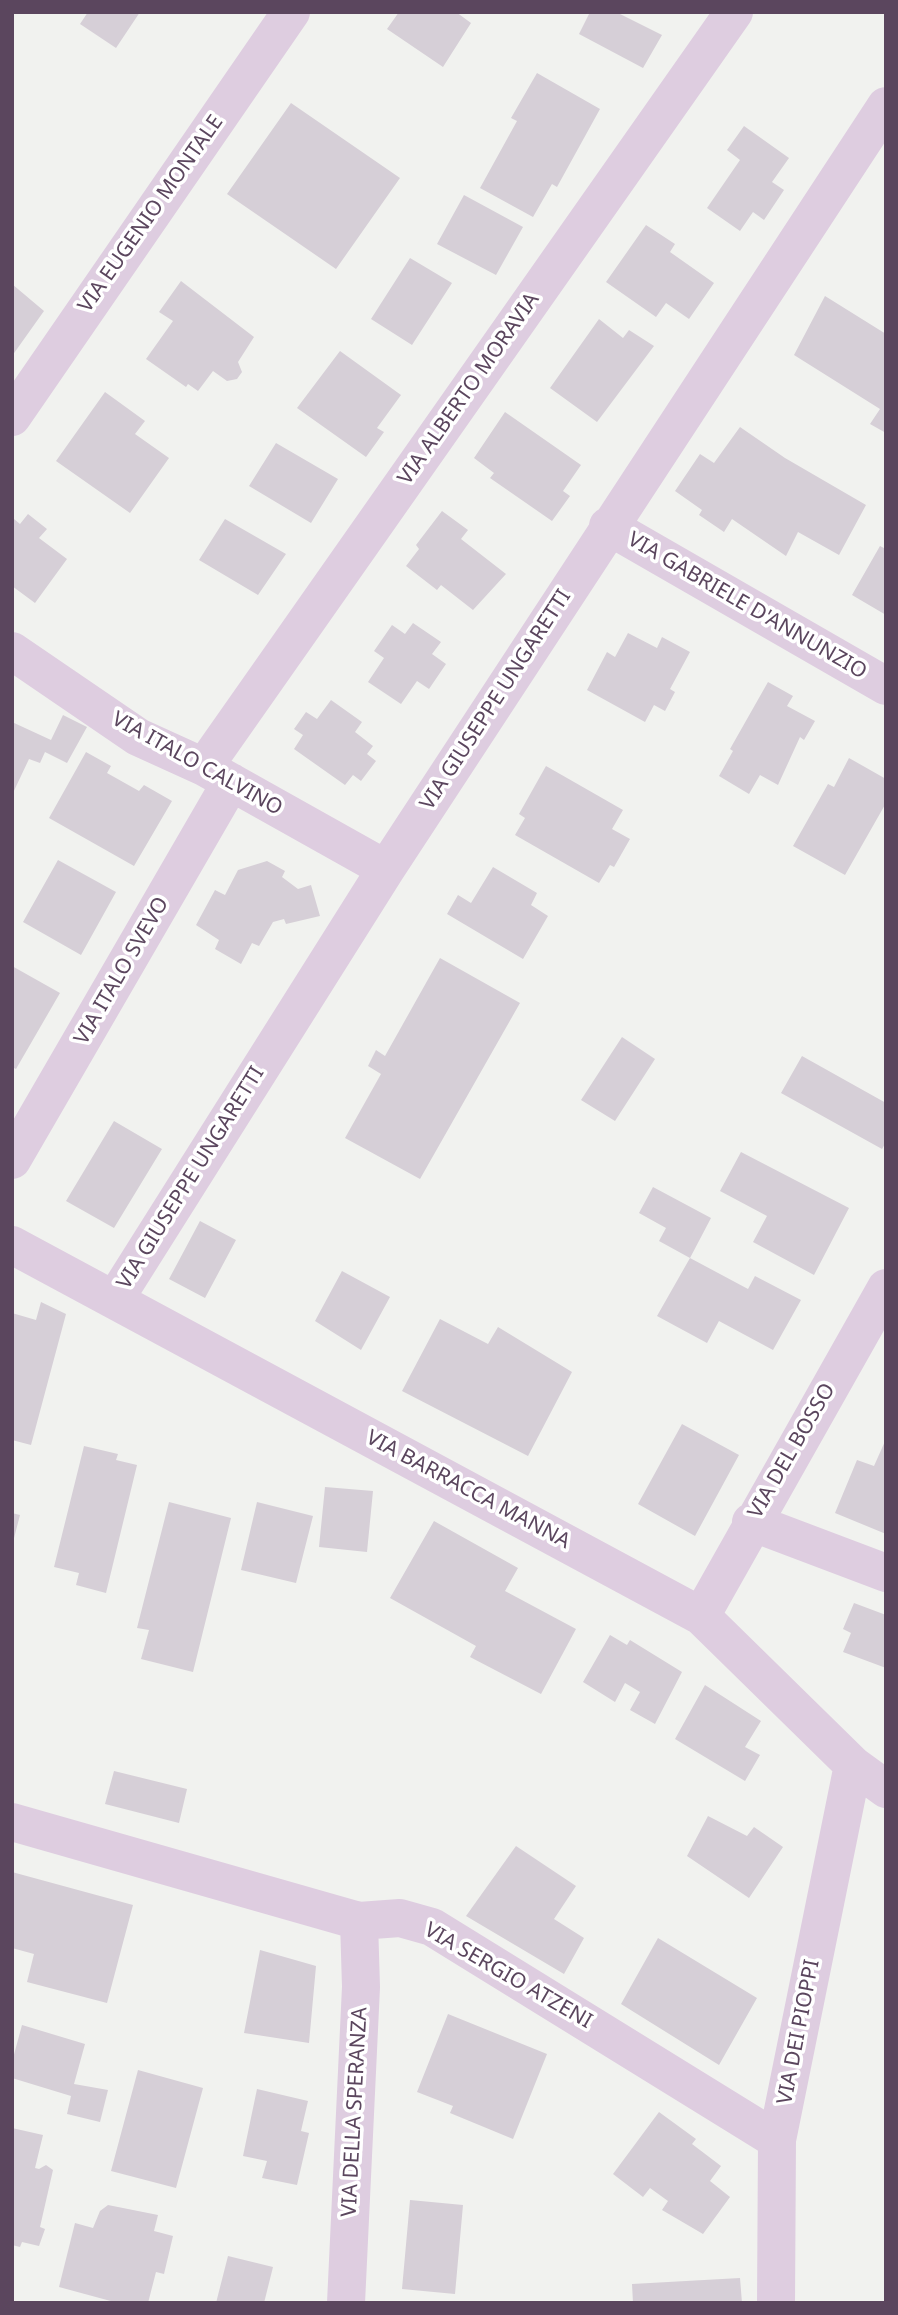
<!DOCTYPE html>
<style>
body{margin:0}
#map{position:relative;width:898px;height:2315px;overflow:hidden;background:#f1f2ef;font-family:"Noto Sans",sans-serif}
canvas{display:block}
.frame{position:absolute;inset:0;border:14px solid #5b465e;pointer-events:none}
</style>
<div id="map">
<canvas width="898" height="2315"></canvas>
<div class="frame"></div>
</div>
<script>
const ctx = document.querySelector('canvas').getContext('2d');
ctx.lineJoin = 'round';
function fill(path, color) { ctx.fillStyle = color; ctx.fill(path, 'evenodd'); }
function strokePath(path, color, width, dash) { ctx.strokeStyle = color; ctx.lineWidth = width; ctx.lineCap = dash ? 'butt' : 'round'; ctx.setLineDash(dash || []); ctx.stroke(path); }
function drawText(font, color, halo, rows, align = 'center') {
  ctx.font = font + ' "Noto Sans",sans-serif'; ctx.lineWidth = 7; ctx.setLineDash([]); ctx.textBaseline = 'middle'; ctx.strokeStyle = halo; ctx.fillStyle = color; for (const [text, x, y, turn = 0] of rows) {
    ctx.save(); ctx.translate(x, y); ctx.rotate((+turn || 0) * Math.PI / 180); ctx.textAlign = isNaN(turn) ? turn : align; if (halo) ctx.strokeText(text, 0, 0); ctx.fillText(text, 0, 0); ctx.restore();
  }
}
fill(new Path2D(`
 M 88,12 L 140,12 L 116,48 L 80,24 Z
 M 399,12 L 456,12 L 471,23 L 443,67 L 387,29 Z
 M 590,12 L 616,12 L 662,35 L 643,68 L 579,34 Z
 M 537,73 L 600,109 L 557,187 L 552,184 L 533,217 L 480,188 L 517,121 L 511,118 Z
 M 291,103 L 400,178 L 336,269 L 227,194 Z
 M 744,126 L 789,158 L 772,182 L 784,190 L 764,220 L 753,212 L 740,231 L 707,208 L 740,160 L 727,150 Z
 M 464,195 L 523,227 L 496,275 L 437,244 Z
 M 646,225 L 675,244 L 670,252 L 714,283 L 689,319 L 666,303 L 656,317 L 606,282 Z
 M 410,258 L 452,283 L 412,345 L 371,319 Z
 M 181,281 L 254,337 L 238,362 L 242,372 L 237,379 L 227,381 L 213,371 L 198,391 L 188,384 L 186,387 L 146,359 L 173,321 L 159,312 Z
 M 12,284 L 44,311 L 12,356 Z
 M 825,296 L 886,334 L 886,433 L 870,424 L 880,409 L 794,355 Z
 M 599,319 L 623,338 L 629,330 L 654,346 L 597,422 L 550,388 Z
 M 340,351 L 401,395 L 377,428 L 384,432 L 366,457 L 297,408 Z
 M 105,392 L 145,421 L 135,434 L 169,458 L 130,513 L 56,461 Z
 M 505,412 L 581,465 L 563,491 L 570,496 L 552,521 L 490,478 L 494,473 L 474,458 Z
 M 740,427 L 785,458 L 866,505 L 839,555 L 798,532 L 786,556 L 732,519 L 724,532 L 699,515 L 702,510 L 675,491 L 700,454 L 714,463 Z
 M 276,443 L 338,479 L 311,523 L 249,486 Z
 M 442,511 L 468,530 L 461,539 L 506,574 L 473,610 L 441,585 L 437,590 L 406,566 L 419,549 L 416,545 Z
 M 28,514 L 47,529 L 39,538 L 67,559 L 35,603 L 12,586 L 12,521 L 14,519 L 20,524 Z
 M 225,519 L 286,554 L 258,595 L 199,560 Z
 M 880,546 L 886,549 L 886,615 L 852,595 Z
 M 413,623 L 441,642 L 432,654 L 446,664 L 429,689 L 417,681 L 401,704 L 368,682 L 384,658 L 374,651 L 392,625 L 405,634 Z
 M 628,633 L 657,648 L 662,637 L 690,652 L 670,689 L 675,692 L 665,711 L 654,705 L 645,722 L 587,690 L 607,652 L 615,657 Z
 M 768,682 L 793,696 L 787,706 L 815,721 L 804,740 L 800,737 L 778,785 L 760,775 L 749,794 L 719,776 L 733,751 L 730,749 Z
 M 331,700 L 362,722 L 355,732 L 373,746 L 367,754 L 376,761 L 361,781 L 353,775 L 345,785 L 294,749 L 303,735 L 294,729 L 306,712 L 317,719 Z
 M 63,715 L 87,727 L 67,763 L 45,752 L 40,763 L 29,759 L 12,795 L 12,722 L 51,740 Z
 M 86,752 L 111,766 L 107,773 L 139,791 L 144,785 L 172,801 L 134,866 L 49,818 Z
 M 849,758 L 886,779 L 886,803 L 845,875 L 793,846 L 828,784 L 834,787 Z
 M 546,766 L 623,810 L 612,829 L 630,839 L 614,867 L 610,865 L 599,883 L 515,835 L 525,818 L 519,814 Z
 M 58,860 L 116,892 L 81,955 L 23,922 Z
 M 267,861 L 285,871 L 282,877 L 298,889 L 311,885 L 320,916 L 286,924 L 284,919 L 273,922 L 259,946 L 252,943 L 241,964 L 215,949 L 219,940 L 196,925 L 215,890 L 225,895 L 238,870 Z
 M 493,867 L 537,893 L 531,905 L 548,916 L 523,959 L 447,914 L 458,895 L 471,903 Z
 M 440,958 L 520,1003 L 420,1179 L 345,1138 L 381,1074 L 368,1066 L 376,1050 L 385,1056 Z
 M 12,966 L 60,993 L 16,1069 L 12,1067 Z
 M 622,1037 L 655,1059 L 615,1121 L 581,1100 Z
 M 802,1056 L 886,1103 L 886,1142 L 882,1149 L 781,1093 Z
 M 114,1121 L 162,1149 L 114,1228 L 66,1201 Z
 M 741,1152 L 849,1208 L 814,1275 L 753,1242 L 767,1216 L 720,1191 Z
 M 653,1187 L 711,1218 L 690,1258 L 659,1241 L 666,1228 L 639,1213 Z
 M 200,1221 L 236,1240 L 205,1298 L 169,1279 Z
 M 690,1258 L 748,1289 L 755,1276 L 801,1300 L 773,1350 L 719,1321 L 707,1343 L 657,1316 Z
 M 342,1271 L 390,1297 L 361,1350 L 315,1321 Z
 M 41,1302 L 66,1314 L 31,1445 L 12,1440 L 12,1313 L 36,1320 Z
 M 440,1319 L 488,1344 L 498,1327 L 572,1372 L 528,1456 L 402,1391 Z
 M 682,1424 L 739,1455 L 695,1536 L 638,1504 Z
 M 886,1439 L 886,1534 L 835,1513 L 857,1460 L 874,1466 Z
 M 84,1446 L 118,1454 L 116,1460 L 137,1465 L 106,1593 L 76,1585 L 79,1573 L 54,1567 Z
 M 325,1487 L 373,1491 L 367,1552 L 319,1547 Z
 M 169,1502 L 231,1518 L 193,1672 L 141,1659 L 149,1630 L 137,1628 Z
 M 257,1502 L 313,1516 L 296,1583 L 241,1570 Z
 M 12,1513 L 20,1515 L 13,1542 L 12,1541 Z
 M 434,1521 L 518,1568 L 505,1591 L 576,1629 L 541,1694 L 470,1657 L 476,1646 L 390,1598 Z
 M 854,1603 L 886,1615 L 886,1668 L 843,1652 L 851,1633 L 843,1629 Z
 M 610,1635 L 627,1645 L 630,1640 L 682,1672 L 655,1724 L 630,1710 L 640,1692 L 625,1683 L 615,1702 L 583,1682 Z
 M 705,1685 L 761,1721 L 745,1747 L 760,1755 L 745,1781 L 675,1739 Z
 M 114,1771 L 187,1789 L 179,1823 L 105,1804 Z
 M 708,1816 L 747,1836 L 754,1827 L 783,1847 L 749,1898 L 687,1856 Z
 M 516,1846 L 576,1886 L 554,1919 L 584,1938 L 564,1974 L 466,1916 Z
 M 12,1872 L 133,1905 L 107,2003 L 27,1982 L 34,1954 L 12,1948 Z
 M 658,1938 L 757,1998 L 719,2065 L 621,2004 Z
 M 260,1950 L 316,1966 L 309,2043 L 244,2033 Z
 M 448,2014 L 547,2054 L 513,2139 L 450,2113 L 453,2106 L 417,2092 Z
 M 22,2025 L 85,2044 L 74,2084 L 108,2090 L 100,2122 L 67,2114 L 71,2096 L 12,2078 L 12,2062 Z
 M 138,2070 L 203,2088 L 176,2188 L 111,2171 Z
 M 257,2089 L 308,2101 L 301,2131 L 309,2133 L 297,2185 L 262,2178 L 267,2161 L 243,2156 Z
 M 659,2112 L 696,2139 L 692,2144 L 721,2166 L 710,2181 L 730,2197 L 703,2234 L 662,2210 L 668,2201 L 650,2188 L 643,2197 L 613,2174 Z
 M 12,2128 L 43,2135 L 35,2168 L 39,2169 L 46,2165 L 53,2170 L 40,2227 L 45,2229 L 39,2246 L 22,2242 L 20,2247 L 12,2245 Z
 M 410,2200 L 463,2205 L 455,2294 L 402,2289 Z
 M 108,2205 L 158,2215 L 154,2231 L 173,2236 L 164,2274 L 156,2272 L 148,2303 L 118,2303 L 59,2287 L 75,2223 L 93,2228 L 100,2211 Z
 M 228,2256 L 273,2267 L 264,2303 L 216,2303 Z
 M 740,2278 L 742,2303 L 633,2303 L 632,2284 Z`), '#d6cfd7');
strokePath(new Path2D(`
 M 12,417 L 291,12
 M 608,526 L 886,686
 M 12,651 L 138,737 L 204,767 L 386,869
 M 204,767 L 734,12
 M 12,1160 L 231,782
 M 12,1245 L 701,1616 L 853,1765 L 886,1789
 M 115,1299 L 386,869 L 886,106
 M 751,1522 L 886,1573
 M 701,1616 L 886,1288
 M 12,1822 L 359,1921 L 400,1918 L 432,1927 L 777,2140
 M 346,2303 L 361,1987 L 359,1921
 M 776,2303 L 777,2140 L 853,1765`), '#decde0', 38);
drawText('21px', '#5b465e', '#fff', [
 ["VIA EUGENIO MONTALE",151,214,-55],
 ["VIA ALBERTO MORAVIA",469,389,-55],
 ["VIA GABRIELE D'ANNUNZIO",747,606,30],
 ["VIA GIUSEPPE UNGARETTI",496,700,-57],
 ["VIA ITALO CALVINO",197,764,29],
 ["VIA ITALO SVEVO",122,971,-60],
 ["VIA GIUSEPPE UNGARETTI",191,1178,-58],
 ["VIA DEL BOSSO",792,1451,-60],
 ["VIA BARRACCA MANNA",468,1490,28],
 ["VIA SERGIO ATZENI",508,1976,30],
 ["VIA DEI PIOPPI",799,2032,-79],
 ["VIA DELLA SPERANZA",355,2112,-87]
]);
</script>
